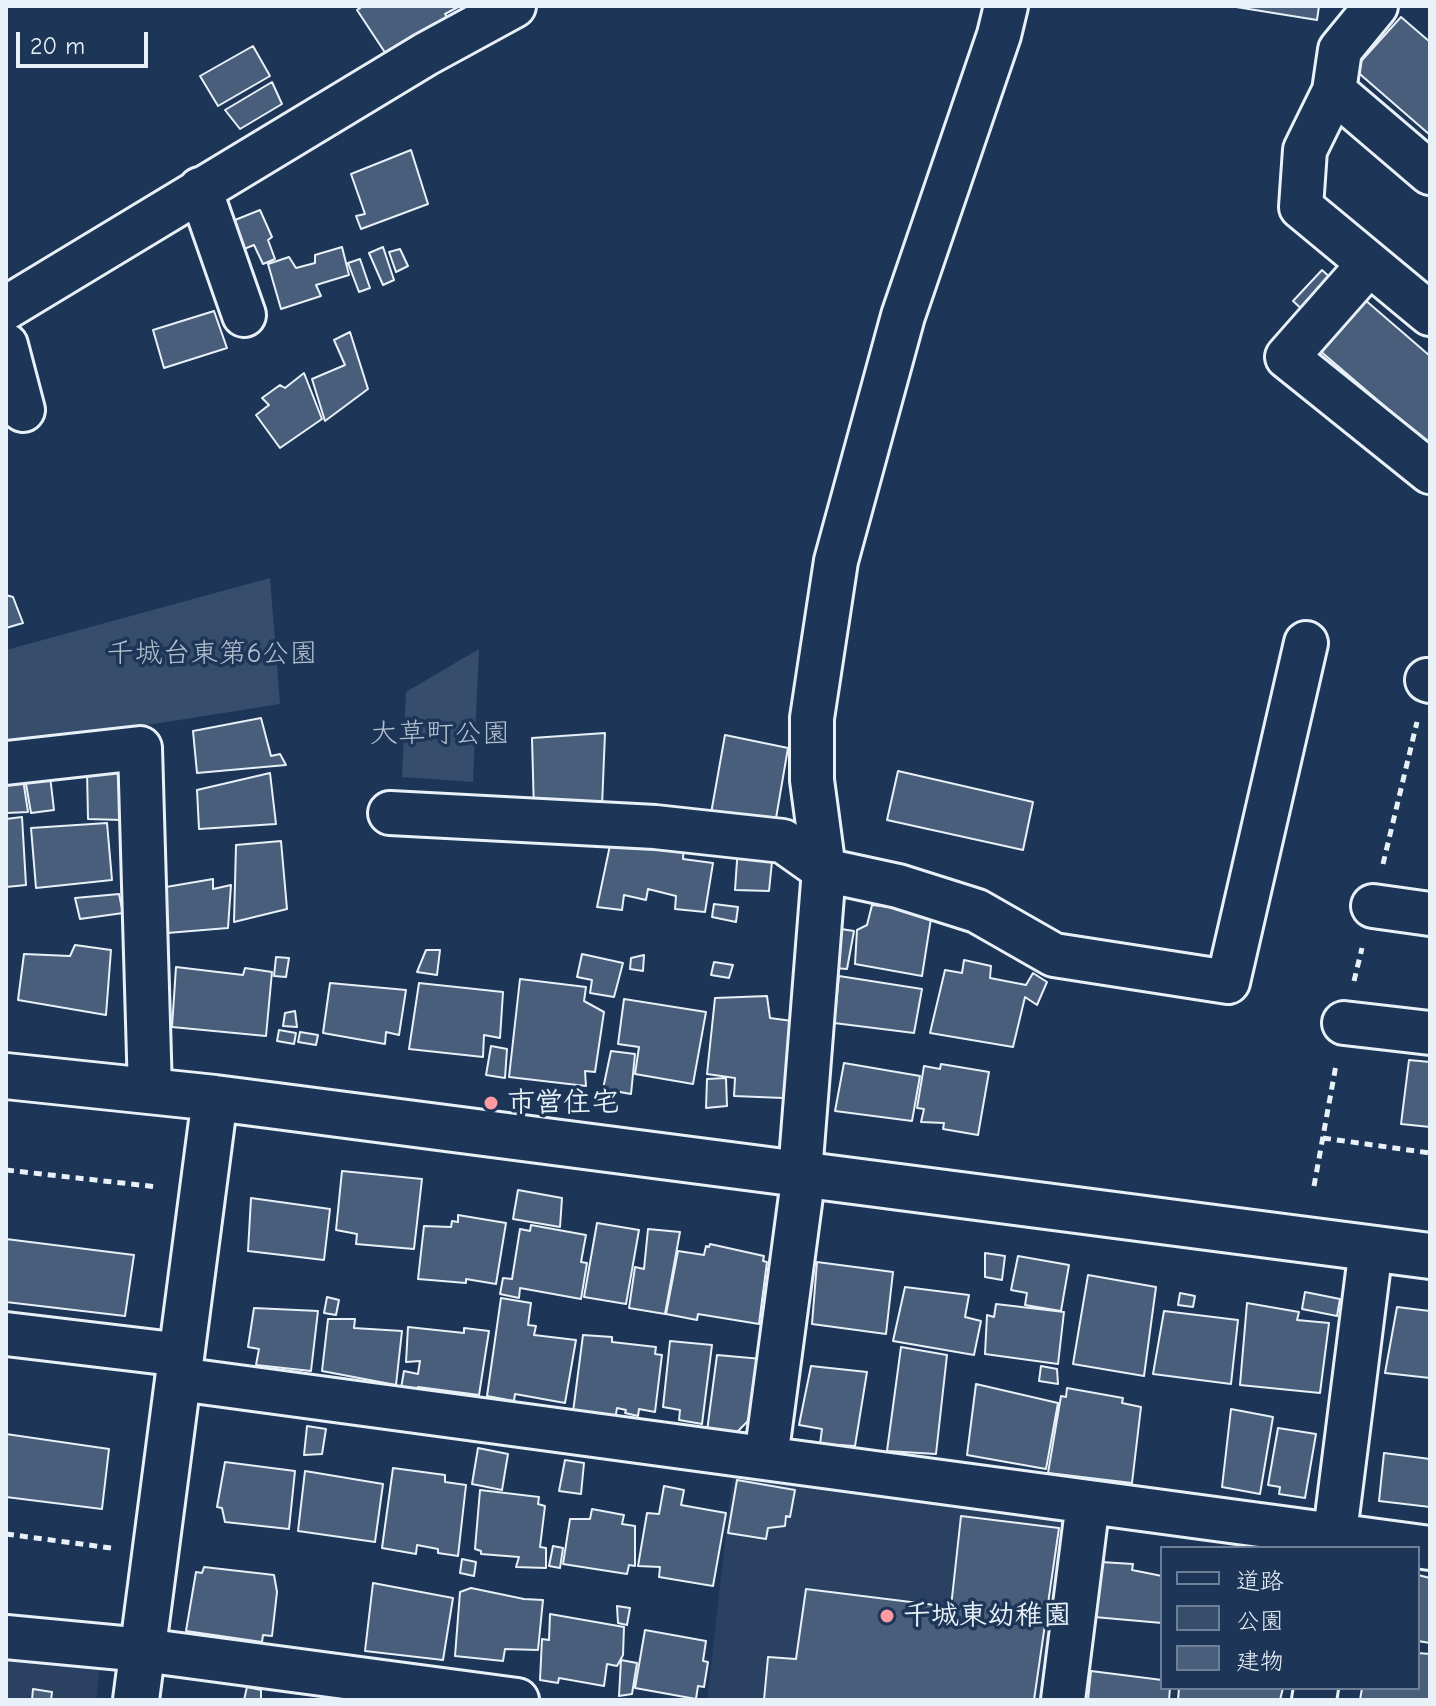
<!DOCTYPE html>
<meta charset="utf-8">
<style>
body{margin:0}
#map{position:relative;width:1436px;height:1706px;overflow:hidden;background:#1d3557;font-family:"Comic Neue","Klee One",sans-serif}
canvas{display:block}
.frame{position:absolute;inset:0;border:8px solid #e8f1f8;pointer-events:none}
.legend{position:absolute;left:1160px;top:1546px;width:260px;height:144px;box-sizing:border-box;background:#1d3557;border:2px solid #6e8097;margin:0;padding:10px 14px;list-style:none;font-size:24px;color:#e8f1f8}
.legend li{display:flex;align-items:center;gap:16px;height:40px}
.legend b{width:40px;border:2px solid #6e8097}
.scale{position:absolute;left:16px;top:32px;width:132px;height:36px;box-sizing:border-box;border:4px solid #e8f1f8;border-top:0;padding-left:10px;font-size:24px;line-height:28px;white-space:nowrap;color:#e8f1f8;-webkit-text-stroke:6px #1d3557;paint-order:stroke}
</style>
<div id="map">
<canvas width="1436" height="1706"></canvas>
<div class="frame"></div>
<ul class="legend">
<li><b style="height:10px;background:#1d3557"></b>道路</li>
<li><b style="height:22px;background:#374d6c"></b>公園</li>
<li><b style="height:22px;background:#495e7a"></b>建物</li>
</ul>
<div class="scale">20 m</div>
</div>
<script>
const ctx = document.querySelector('canvas').getContext('2d');
ctx.lineJoin = 'round';
function fill(path, color) { ctx.fillStyle = color; ctx.fill(path, 'evenodd'); }
function strokePath(path, color, width, dash) { ctx.strokeStyle = color; ctx.lineWidth = width; ctx.lineCap = dash ? 'butt' : 'round'; ctx.setLineDash(dash || []); ctx.stroke(path); }
function drawText(font, color, halo, rows, align = 'center') {
  ctx.font = font + ' "Comic Neue","Klee One",sans-serif'; ctx.lineWidth = 7; ctx.setLineDash([]); ctx.textBaseline = 'middle'; ctx.strokeStyle = halo; ctx.fillStyle = color; for (const [text, x, y, turn = 0] of rows) {
    ctx.save(); ctx.translate(x, y); ctx.rotate((+turn || 0) * Math.PI / 180); ctx.textAlign = isNaN(turn) ? turn : align; if (halo) ctx.strokeText(text, 0, 0); ctx.fillText(text, 0, 0); ctx.restore();
  }
}
fill(new Path2D(`
 M 733,1473 L 1058,1517 L 1068,1532 L 1047,1700 L 707,1700 Z
 M 6,1651 L 101,1662 L 96,1700 L 6,1700 Z`), '#2a4162');
fill(new Path2D(`
 M 270,578 L 280,704 L 116,730 L 6,742 L 6,650 Z
 M 479,649 L 473,782 L 402,777 L 406,692 Z`), '#374d6c');
const building = new Path2D(`
 M 363,6 L 460,6 L 445,14 L 448,19 L 386,54 L 357,10 Z
 M 1230,6 L 1319,6 L 1317,20 Z
 M 1401,17 L 1430,42 L 1430,135 L 1354,69 Z
 M 253,46 L 270,76 L 218,106 L 200,76 Z
 M 272,82 L 282,104 L 240,129 L 225,110 Z
 M 411,150 L 428,204 L 361,229 L 356,216 L 365,214 L 351,174 Z
 M 260,210 L 272,237 L 268,240 L 275,259 L 263,264 L 254,245 L 244,249 L 235,220 Z
 M 342,247 L 349,275 L 316,285 L 321,296 L 281,309 L 268,264 L 289,257 L 296,268 L 315,263 L 315,255 Z
 M 383,247 L 394,280 L 383,285 L 369,253 Z
 M 400,249 L 408,266 L 396,272 L 389,252 Z
 M 360,259 L 370,288 L 359,292 L 348,263 Z
 M 1322,270 L 1335,282 L 1306,313 L 1293,301 Z
 M 1364,299 L 1430,356 L 1430,445 L 1319,350 Z
 M 214,311 L 227,348 L 164,368 L 153,330 Z
 M 350,332 L 368,389 L 325,421 L 312,379 L 345,365 L 334,340 Z
 M 304,373 L 322,419 L 280,448 L 256,415 L 269,405 L 262,398 L 280,385 L 285,388 Z
 M 6,595 L 13,597 L 23,623 L 6,628 Z
 M 261,718 L 271,756 L 280,754 L 286,765 L 197,773 L 193,731 Z
 M 605,733 L 602,807 L 534,812 L 532,738 Z
 M 725,735 L 788,748 L 774,830 L 710,819 Z
 M 121,769 L 122,820 L 88,819 L 87,771 Z
 M 898,771 L 1033,802 L 1023,850 L 887,820 Z
 M 270,773 L 276,824 L 199,829 L 197,790 Z
 M 50,776 L 54,810 L 31,813 L 25,778 Z
 M 23,779 L 28,812 L 6,813 L 6,780 Z
 M 22,817 L 26,885 L 6,887 L 6,819 Z
 M 107,823 L 112,880 L 36,888 L 31,828 Z
 M 613,831 L 684,840 L 683,859 L 713,863 L 705,912 L 675,909 L 676,896 L 648,889 L 646,900 L 624,895 L 622,910 L 597,907 Z
 M 281,841 L 287,909 L 234,922 L 236,845 Z
 M 738,846 L 773,852 L 769,891 L 735,890 Z
 M 213,879 L 213,889 L 231,885 L 228,928 L 167,933 L 166,887 Z
 M 119,894 L 123,913 L 80,919 L 75,898 Z
 M 714,904 L 738,907 L 736,922 L 712,917 Z
 M 872,905 L 932,912 L 922,976 L 855,964 L 857,930 L 867,925 Z
 M 841,929 L 854,931 L 847,969 L 834,968 Z
 M 75,945 L 111,950 L 106,1015 L 18,1000 L 24,954 L 70,956 Z
 M 426,950 L 440,950 L 437,975 L 417,972 Z
 M 582,954 L 623,963 L 614,997 L 590,993 L 592,980 L 577,977 Z
 M 644,955 L 643,971 L 630,969 L 631,958 Z
 M 276,957 L 289,958 L 286,977 L 274,976 Z
 M 964,960 L 991,966 L 990,978 L 1026,985 L 1033,973 L 1047,982 L 1037,1005 L 1025,997 L 1013,1047 L 930,1033 L 945,970 L 962,973 Z
 M 714,962 L 733,965 L 729,978 L 711,975 Z
 M 176,967 L 243,975 L 245,968 L 272,972 L 266,1036 L 172,1027 Z
 M 839,976 L 922,989 L 914,1033 L 834,1023 Z
 M 520,979 L 586,987 L 584,1001 L 604,1012 L 595,1072 L 585,1071 L 586,1086 L 509,1077 Z
 M 330,983 L 406,990 L 399,1035 L 386,1032 L 385,1044 L 323,1033 Z
 M 419,983 L 503,992 L 500,1038 L 484,1035 L 483,1057 L 409,1049 Z
 M 767,996 L 770,1018 L 792,1021 L 783,1098 L 734,1096 L 735,1078 L 707,1074 L 715,998 Z
 M 624,999 L 706,1012 L 693,1084 L 635,1074 L 639,1047 L 618,1044 Z
 M 295,1011 L 297,1027 L 283,1026 L 285,1013 Z
 M 279,1030 L 296,1033 L 294,1044 L 277,1041 Z
 M 300,1032 L 318,1035 L 316,1045 L 298,1042 Z
 M 491,1046 L 507,1049 L 505,1078 L 486,1075 Z
 M 611,1051 L 635,1054 L 631,1094 L 603,1089 Z
 M 1409,1060 L 1430,1062 L 1430,1127 L 1401,1124 Z
 M 844,1063 L 920,1076 L 912,1121 L 835,1111 Z
 M 941,1064 L 989,1072 L 978,1135 L 943,1129 L 944,1123 L 921,1122 L 924,1109 L 917,1108 L 924,1066 L 940,1069 Z
 M 726,1078 L 727,1106 L 706,1108 L 707,1079 Z
 M 342,1171 L 422,1179 L 414,1249 L 356,1244 L 357,1234 L 336,1230 Z
 M 518,1190 L 562,1198 L 560,1227 L 513,1219 Z
 M 251,1198 L 330,1209 L 324,1260 L 248,1251 Z
 M 458,1215 L 506,1223 L 496,1284 L 466,1279 L 466,1283 L 418,1279 L 424,1226 L 451,1227 L 452,1221 L 458,1222 Z
 M 597,1223 L 639,1230 L 626,1304 L 584,1297 Z
 M 531,1225 L 586,1235 L 581,1262 L 587,1263 L 581,1299 L 520,1288 L 519,1298 L 500,1294 L 503,1278 L 512,1279 L 520,1229 L 530,1231 Z
 M 648,1229 L 680,1232 L 665,1314 L 629,1308 L 635,1267 L 644,1269 Z
 M 6,1239 L 134,1255 L 125,1316 L 6,1302 Z
 M 710,1244 L 764,1256 L 763,1261 L 767,1262 L 759,1324 L 698,1314 L 697,1320 L 666,1314 L 678,1251 L 704,1255 L 706,1246 L 709,1247 Z
 M 985,1253 L 1005,1256 L 1002,1280 L 985,1277 Z
 M 1018,1256 L 1069,1265 L 1061,1311 L 1025,1305 L 1027,1293 L 1011,1290 Z
 M 817,1262 L 893,1272 L 886,1334 L 812,1324 Z
 M 1088,1275 L 1156,1287 L 1144,1376 L 1073,1364 Z
 M 905,1287 L 969,1295 L 965,1317 L 981,1321 L 974,1355 L 893,1341 Z
 M 1305,1292 L 1340,1299 L 1337,1316 L 1302,1309 Z
 M 1180,1293 L 1195,1296 L 1193,1307 L 1178,1305 Z
 M 327,1297 L 339,1300 L 336,1315 L 324,1313 Z
 M 501,1298 L 531,1303 L 528,1325 L 536,1326 L 534,1335 L 576,1340 L 565,1403 L 515,1394 L 514,1401 L 487,1396 Z
 M 1247,1303 L 1299,1312 L 1297,1320 L 1329,1323 L 1320,1393 L 1240,1385 Z
 M 996,1304 L 1064,1312 L 1058,1364 L 985,1354 L 987,1315 L 994,1317 Z
 M 1397,1307 L 1430,1311 L 1430,1378 L 1385,1373 Z
 M 254,1308 L 318,1311 L 311,1371 L 256,1365 L 259,1349 L 248,1347 Z
 M 1164,1311 L 1238,1320 L 1231,1384 L 1153,1374 Z
 M 328,1319 L 355,1319 L 354,1328 L 402,1331 L 396,1385 L 322,1371 Z
 M 408,1327 L 464,1333 L 464,1328 L 489,1331 L 479,1395 L 418,1387 L 416,1397 L 400,1394 L 404,1371 L 418,1374 L 420,1361 L 406,1362 Z
 M 583,1335 L 612,1337 L 612,1342 L 656,1347 L 655,1354 L 662,1355 L 655,1412 L 639,1409 L 638,1416 L 625,1413 L 626,1410 L 617,1408 L 615,1420 L 573,1412 Z
 M 670,1341 L 712,1345 L 702,1424 L 679,1420 L 680,1410 L 663,1407 Z
 M 901,1347 L 947,1355 L 936,1454 L 887,1451 Z
 M 717,1355 L 762,1359 L 752,1417 L 736,1433 L 707,1431 Z
 M 811,1366 L 867,1372 L 855,1446 L 820,1444 L 822,1429 L 799,1425 Z
 M 1041,1366 L 1057,1369 L 1058,1384 L 1039,1381 Z
 M 976,1384 L 1058,1403 L 1046,1469 L 967,1455 Z
 M 1067,1388 L 1123,1398 L 1122,1403 L 1141,1407 L 1132,1483 L 1048,1473 L 1061,1396 L 1066,1397 Z
 M 1231,1409 L 1273,1417 L 1260,1494 L 1222,1487 Z
 M 307,1426 L 326,1429 L 322,1454 L 304,1455 Z
 M 1278,1428 L 1316,1434 L 1305,1498 L 1279,1494 L 1280,1487 L 1268,1485 Z
 M 6,1434 L 109,1449 L 102,1509 L 6,1497 Z
 M 478,1448 L 508,1454 L 502,1490 L 472,1484 Z
 M 1384,1453 L 1430,1459 L 1430,1507 L 1379,1501 Z
 M 565,1460 L 584,1463 L 581,1494 L 559,1491 Z
 M 225,1462 L 295,1471 L 289,1529 L 225,1522 L 222,1508 L 217,1507 Z
 M 393,1468 L 445,1475 L 445,1482 L 466,1485 L 458,1556 L 438,1553 L 438,1549 L 417,1545 L 416,1554 L 382,1548 Z
 M 305,1471 L 383,1484 L 375,1542 L 298,1531 Z
 M 737,1480 L 795,1490 L 790,1517 L 786,1516 L 785,1526 L 768,1528 L 766,1539 L 728,1533 Z
 M 664,1486 L 684,1490 L 681,1505 L 726,1513 L 713,1586 L 659,1577 L 660,1567 L 638,1566 L 647,1513 L 659,1514 Z
 M 480,1490 L 539,1497 L 538,1504 L 545,1506 L 540,1547 L 546,1548 L 546,1568 L 516,1567 L 519,1557 L 481,1554 L 481,1551 L 475,1549 Z
 M 592,1509 L 624,1515 L 622,1524 L 635,1526 L 635,1566 L 629,1565 L 627,1574 L 563,1564 L 570,1519 L 590,1519 Z
 M 961,1516 L 1059,1528 L 1034,1700 L 764,1700 L 768,1657 L 796,1659 L 806,1589 L 951,1607 Z
 M 553,1546 L 563,1548 L 560,1568 L 549,1566 Z
 M 462,1559 L 476,1562 L 474,1576 L 460,1573 Z
 M 1101,1562 L 1133,1564 L 1132,1570 L 1162,1576 L 1162,1623 L 1094,1617 Z
 M 204,1567 L 274,1575 L 277,1592 L 272,1636 L 263,1635 L 262,1642 L 186,1631 L 196,1572 L 202,1573 Z
 M 1418,1575 L 1430,1578 L 1430,1643 L 1418,1641 Z
 M 373,1583 L 453,1598 L 443,1660 L 365,1651 Z
 M 471,1588 L 524,1599 L 543,1600 L 538,1650 L 505,1649 L 503,1661 L 455,1656 L 460,1592 Z
 M 617,1606 L 630,1608 L 627,1625 L 618,1623 Z
 M 550,1614 L 624,1627 L 623,1655 L 617,1666 L 607,1664 L 604,1686 L 559,1678 L 558,1683 L 540,1680 L 542,1639 L 549,1640 Z
 M 645,1630 L 706,1641 L 703,1661 L 708,1662 L 704,1687 L 698,1686 L 696,1699 L 635,1688 Z
 M 1418,1653 L 1430,1654 L 1430,1700 L 1360,1700 L 1362,1688 L 1418,1688 Z
 M 621,1660 L 637,1663 L 632,1694 L 619,1696 Z
 M 1091,1671 L 1162,1680 L 1162,1688 L 1170,1688 L 1169,1700 L 1088,1700 Z
 M 247,1687 L 261,1690 L 261,1700 L 244,1700 Z
 M 1179,1688 L 1283,1688 L 1280,1700 L 1178,1700 Z
 M 33,1689 L 52,1692 L 51,1700 L 32,1700 Z`);
fill(building, '#495e7a');
strokePath(building, '#e8f1f8', 2);
const minor = new Path2D(`
 M 1376,6 L 1340,50 L 1334,91 L 1305,150 L 1301,207 L 1430,314
 M 1334,91 L 1430,173
 M 200,189 L 244,315
 M 1369,264 L 1287,357 L 1430,472
 M 6,308 L 426,54 L 514,6
 M 6,345 L 23,410
 M 1427,680 L 1430,681
 M 6,763 L 140,748 L 150,1091
 M 390,813 L 655,827 L 783,841 L 824,870 L 898,886 L 977,911 L 1054,955 L 1228,982 L 1306,643
 M 1373,906 L 1430,914
 M 1344,1023 L 1430,1033
 M 800,1173 L 824,870 L 812,780 L 812,718 L 836,561 L 903,316 L 999,35 L 1006,6
 M 6,1334 L 182,1355
 M 179,1379 L 1430,1548
 M 766,1458 L 804,1173
 M 1333,1548 L 1371,1248
 M 6,1637 L 143,1650 L 517,1700
 M 1063,1700 L 1088,1502
 M 1314,1700 L 1316,1688`);
const tertiary = new Path2D(`
 M 6,1076 L 215,1098 L 1430,1256
 M 136,1700 L 215,1098`);
strokePath(minor, '#e8f1f8', 48);
strokePath(tertiary, '#e8f1f8', 50);
strokePath(new Path2D(`
 M 1383,864 L 1417,722
 M 1354,981 L 1362,948
 M 1323,1138 L 1430,1153
 M 6,1170 L 158,1187
 M 1314,1186 L 1336,1065
 M 6,1534 L 111,1548`), '#e8f1f8', 5, [8, 6]);
strokePath(minor, '#1d3557', 42);
strokePath(tertiary, '#1d3557', 44);
for (const [x, y, r, color] of [
 [491,1103,8,"#ff9aa2"],
 [887,1616,8,"#ff9aa2"]
]) { const dot = new Path2D(); dot.arc(x, y, r, 0, 2 * Math.PI); ctx.fillStyle = color; ctx.fill(dot); strokePath(dot, '#1d3557', 3); }
drawText('28px', '#b3c0ce', '#1d3557', [
 ["千城台東第6公園",212,654],
 ["大草町公園",440,734]
]);
drawText('bold 28px', '#e8f1f8', '#1d3557', [
 ["市営住宅",507,1103],
 ["千城東幼稚園",903,1616]
], 'left');
</script>
